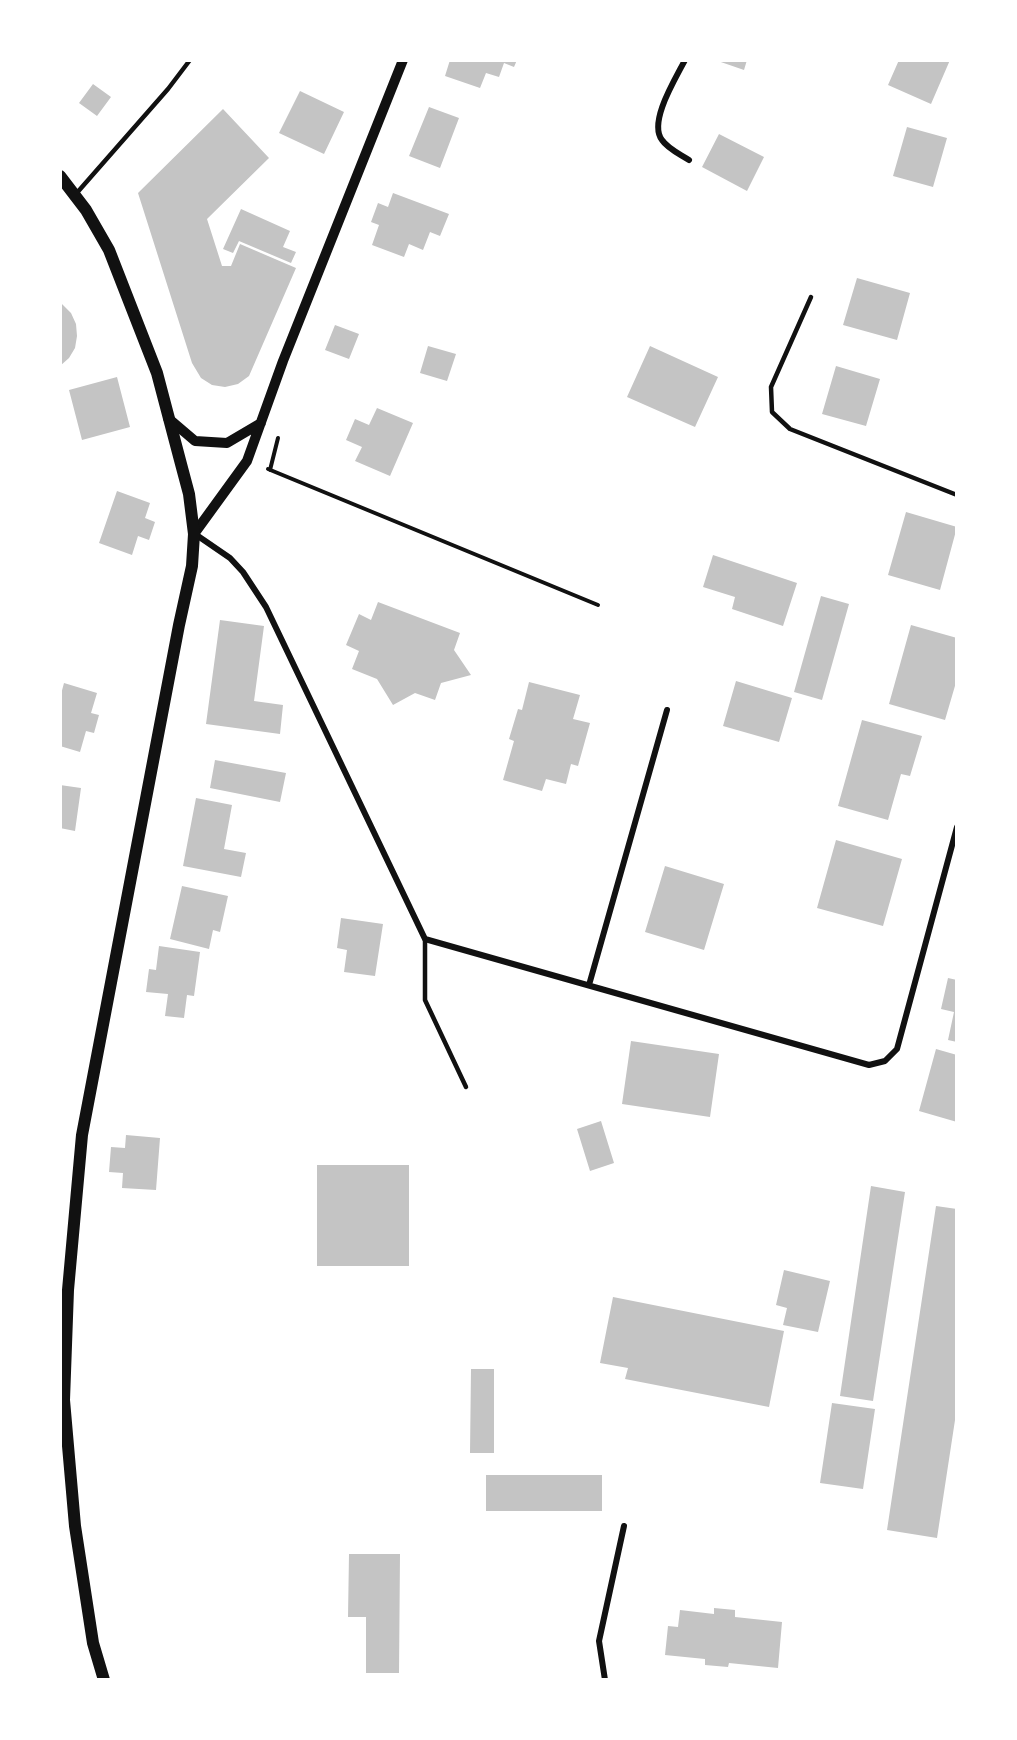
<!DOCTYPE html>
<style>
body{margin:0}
#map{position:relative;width:1017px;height:1740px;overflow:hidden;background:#fff;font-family:"Exo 2",sans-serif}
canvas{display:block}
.frame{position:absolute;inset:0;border:62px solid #fff;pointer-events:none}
</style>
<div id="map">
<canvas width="1017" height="1740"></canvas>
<div class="frame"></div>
</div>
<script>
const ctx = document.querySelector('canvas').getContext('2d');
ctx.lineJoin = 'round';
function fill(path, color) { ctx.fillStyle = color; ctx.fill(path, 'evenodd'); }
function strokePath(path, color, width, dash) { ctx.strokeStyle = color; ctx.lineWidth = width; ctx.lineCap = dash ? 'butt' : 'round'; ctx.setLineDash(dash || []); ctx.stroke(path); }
fill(new Path2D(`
 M 450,60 L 517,60 L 514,67 L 504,63 L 499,77 L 486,73 L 480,88 L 445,76 Z
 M 715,60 L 747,60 L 744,70 Z
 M 899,60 L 950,60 L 931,104 L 888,85 Z
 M 93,84 L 111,97 L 97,116 L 79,103 Z
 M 300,91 L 344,112 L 324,154 L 279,133 Z
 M 429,107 L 459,118 L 440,168 L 409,156 Z
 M 223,109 L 269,158 L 207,219 L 222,266 L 231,266 L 240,244 L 296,268 L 249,376 L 238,384 L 225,387 L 212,385 L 201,378 L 192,363 L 138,193 Z
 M 907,127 L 947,138 L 933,187 L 893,176 Z
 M 719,134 L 764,157 L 747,191 L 702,167 Z
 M 393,193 L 449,214 L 440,236 L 430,232 L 423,250 L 409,244 L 404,257 L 372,245 L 379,225 L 371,222 L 378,203 L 388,207 Z
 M 241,209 L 290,231 L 283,247 L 296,252 L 291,263 L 239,241 L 233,253 L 223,249 Z
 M 857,278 L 910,293 L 897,340 L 843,325 Z
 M 60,302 L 71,313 L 76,324 L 77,336 L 75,348 L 69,358 L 60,366 Z
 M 335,325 L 359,334 L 349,359 L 325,350 Z
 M 428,346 L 456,354 L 447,381 L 420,373 Z
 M 650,346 L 718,377 L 695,427 L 627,397 Z
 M 836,366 L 880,379 L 866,426 L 822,414 Z
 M 117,377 L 130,427 L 82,440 L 69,390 Z
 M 377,408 L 413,423 L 390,476 L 355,461 L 362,447 L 346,440 L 355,419 L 369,425 Z
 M 117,491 L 150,503 L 145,518 L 155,522 L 149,540 L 138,536 L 132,555 L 99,543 Z
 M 906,512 L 957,527 L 940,590 L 888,575 Z
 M 713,555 L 797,583 L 783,626 L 732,609 L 735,597 L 703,587 Z
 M 821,596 L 849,604 L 822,700 L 794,692 Z
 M 378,602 L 460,633 L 454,650 L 471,675 L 441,683 L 435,700 L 415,693 L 393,705 L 377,679 L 352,669 L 359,651 L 346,645 L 359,614 L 371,620 Z
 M 220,620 L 264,626 L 254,701 L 283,705 L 280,734 L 206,724 Z
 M 911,625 L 957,638 L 957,679 L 945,720 L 889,704 Z
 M 736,681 L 792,698 L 779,742 L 723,726 Z
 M 529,682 L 580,695 L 573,719 L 590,723 L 578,766 L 571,764 L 566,784 L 546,779 L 542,791 L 503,780 L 514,741 L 509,739 L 518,709 L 522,710 Z
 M 64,683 L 97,693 L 91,713 L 99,715 L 94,733 L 86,731 L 80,752 L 60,746 L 60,698 Z
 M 862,720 L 922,736 L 910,776 L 901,774 L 888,820 L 838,806 Z
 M 215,760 L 286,773 L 280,802 L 210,788 Z
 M 60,785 L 81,788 L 75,831 L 60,828 Z
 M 196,798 L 232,805 L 224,849 L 246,853 L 241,877 L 183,866 Z
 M 836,840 L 902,859 L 883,926 L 817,908 Z
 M 665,866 L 724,884 L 704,950 L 645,932 Z
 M 182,886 L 228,896 L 220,932 L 213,930 L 209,949 L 170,939 Z
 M 341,918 L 383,924 L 375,976 L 344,972 L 347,950 L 337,948 Z
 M 159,946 L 200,952 L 194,996 L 187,995 L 184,1018 L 165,1016 L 168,994 L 146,992 L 149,969 L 156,970 Z
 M 948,978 L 957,980 L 957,1042 L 948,1040 L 954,1012 L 941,1009 Z
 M 631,1041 L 719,1054 L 710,1117 L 622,1104 Z
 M 936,1049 L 957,1055 L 957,1122 L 919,1111 Z
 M 601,1121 L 614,1163 L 590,1171 L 577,1129 Z
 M 126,1135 L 160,1138 L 156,1190 L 122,1188 L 123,1173 L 109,1172 L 111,1147 L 125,1148 Z
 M 317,1165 L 409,1165 L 409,1266 L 317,1266 Z
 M 871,1186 L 905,1192 L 873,1401 L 840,1396 Z
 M 936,1206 L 957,1209 L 957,1407 L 937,1538 L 887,1530 Z
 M 784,1270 L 830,1281 L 818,1332 L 783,1325 L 787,1308 L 776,1305 Z
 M 613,1297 L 784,1331 L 769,1407 L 625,1379 L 628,1368 L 600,1363 Z
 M 471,1369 L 494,1369 L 494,1453 L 470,1453 Z
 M 832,1403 L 875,1409 L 863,1489 L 820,1483 Z
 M 486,1475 L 602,1475 L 602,1511 L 486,1511 Z
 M 349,1554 L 400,1554 L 399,1673 L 366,1673 L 366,1617 L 348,1617 Z
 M 714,1608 L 735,1610 L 735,1617 L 782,1622 L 778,1668 L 729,1663 L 728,1667 L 705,1665 L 705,1659 L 665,1655 L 668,1626 L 678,1627 L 680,1610 L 714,1614 Z`), '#c4c4c4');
strokePath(new Path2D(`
 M 268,469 L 598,605
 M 270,470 L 278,438`), '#111', 4);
strokePath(new Path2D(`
 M 75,195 L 168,89 L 190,60
 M 811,297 L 771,387 L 772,412 L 790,429 L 957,495
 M 425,939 L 425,1000 L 466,1087`), '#111', 4.5);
strokePath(new Path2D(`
 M 685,60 C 676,78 648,122 662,140 C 668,149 680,154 689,160
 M 195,534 L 230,558 L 243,572 L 266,607 L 425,939 L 869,1065 L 885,1061 L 897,1049 L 957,827
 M 589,985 L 667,710
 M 605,1680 L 599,1641 L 624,1526`), '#111', 6);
strokePath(new Path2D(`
 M 168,418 L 195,441 L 227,443 L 261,423
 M 194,534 L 247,461 L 283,361 L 403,60`), '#111', 10);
strokePath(new Path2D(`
 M 60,176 L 86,210 L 109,250 L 157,373 L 181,464 L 189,494 L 194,534 L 192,566 L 179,625 L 82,1135 L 68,1290 L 64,1400 L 75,1526 L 93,1643 L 104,1680`), '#111', 12);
</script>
